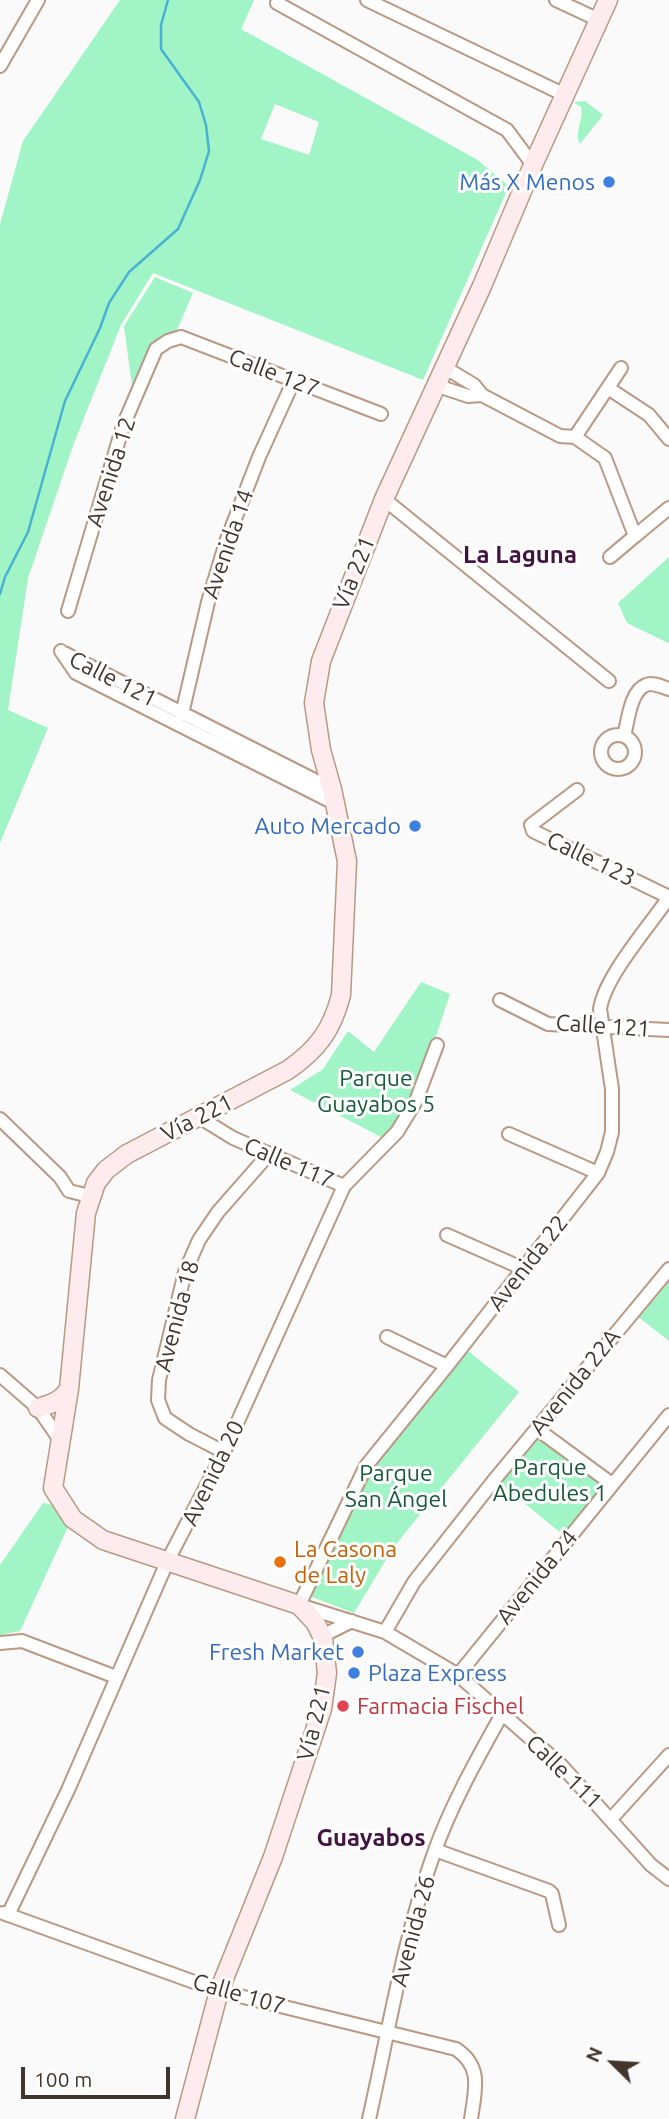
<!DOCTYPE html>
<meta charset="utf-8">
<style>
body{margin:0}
#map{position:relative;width:669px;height:2119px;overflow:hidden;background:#fafafa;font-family:Ubuntu,sans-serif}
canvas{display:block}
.north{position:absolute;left:578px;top:2028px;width:70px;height:70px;-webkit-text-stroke:5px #fff;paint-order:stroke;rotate:294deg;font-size:19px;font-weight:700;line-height:28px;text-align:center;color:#42352c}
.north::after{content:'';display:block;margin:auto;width:24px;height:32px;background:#42352c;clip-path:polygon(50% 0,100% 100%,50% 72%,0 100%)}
.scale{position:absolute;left:21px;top:2067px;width:149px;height:32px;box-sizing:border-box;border:4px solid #42352c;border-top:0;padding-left:9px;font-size:21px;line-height:24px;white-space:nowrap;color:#42352c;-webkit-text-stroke:5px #fff;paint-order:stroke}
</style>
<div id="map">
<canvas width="669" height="2119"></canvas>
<div class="north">N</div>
<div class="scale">100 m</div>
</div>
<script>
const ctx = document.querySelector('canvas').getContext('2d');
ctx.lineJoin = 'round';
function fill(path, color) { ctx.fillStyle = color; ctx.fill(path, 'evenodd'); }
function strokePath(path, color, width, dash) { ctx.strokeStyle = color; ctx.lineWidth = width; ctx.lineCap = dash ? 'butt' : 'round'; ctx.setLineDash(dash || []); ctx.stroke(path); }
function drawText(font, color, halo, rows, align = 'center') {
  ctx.font = font + ' Ubuntu,sans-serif'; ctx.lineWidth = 6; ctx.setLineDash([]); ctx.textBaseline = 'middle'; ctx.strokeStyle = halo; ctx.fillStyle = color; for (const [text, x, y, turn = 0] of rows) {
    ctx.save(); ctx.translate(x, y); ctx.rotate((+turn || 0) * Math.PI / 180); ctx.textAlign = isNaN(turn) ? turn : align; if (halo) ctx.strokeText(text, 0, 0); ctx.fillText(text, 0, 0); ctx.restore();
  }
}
fill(new Path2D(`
 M 120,0 L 254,0 L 241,29 L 476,159 L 509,186 L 423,380 L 153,273 L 121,325 L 74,443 L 28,578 L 8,710 L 48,728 L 0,843 L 0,224 L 23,141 ZM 275,104 L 319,122 L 309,155 L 261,139 Z
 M 585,101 L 603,115 L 580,144 C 574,132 584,120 581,107 L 573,102 Z
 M 155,277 L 193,293 L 176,332 L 164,334 L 155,342 L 135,387 L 132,386 L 124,326 Z
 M 669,557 L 669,642 L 668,643 L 627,623 L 618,603 Z
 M 421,982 L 450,994 L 414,1103 L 387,1140 L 290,1090 L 323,1069 L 348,1031 L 374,1052 Z
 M 669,1269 L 669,1341 L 632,1312 Z
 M 467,1350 L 519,1392 L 393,1548 L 354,1613 L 304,1594 L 366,1466 Z
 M 537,1429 L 612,1484 L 568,1539 L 495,1479 Z
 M 43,1503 L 59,1506 L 68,1527 L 20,1631 L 0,1635 L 0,1565 Z`), '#a1f4c6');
strokePath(new Path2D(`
 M 0,594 L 5,577 L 28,532 L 65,401 L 100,328 L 109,303 L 129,272 L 178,229 L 200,180 L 209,151 L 206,125 L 199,102 L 161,49 L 161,25 L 168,0`), '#49b1d3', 2.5);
const minor = new Path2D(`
 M 367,0 L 565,95
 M 556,0 L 599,20
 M 277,3 L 507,130 L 533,165
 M 0,66 L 38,0
 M 435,385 L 468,396 L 482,395 L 474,385 L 444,367
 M 608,388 L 649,415 L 669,439
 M 482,395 L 560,436 L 575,437 L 605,458 L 635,536 L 610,557
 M 575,437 L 621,368
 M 384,499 L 609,681
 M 635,536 L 669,508
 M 68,611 L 123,426 L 156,349 L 168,341 L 181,337 L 381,414
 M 61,651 L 76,673 L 336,804
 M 64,653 L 332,789
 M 182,714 L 208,602 L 226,542 L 259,457 L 294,380
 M601 752a17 17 0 1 1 34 0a17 17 0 1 1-34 0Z
 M 624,736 C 628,722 630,691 646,685 C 653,682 662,687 669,689
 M 577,790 L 531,825 L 533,831 L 669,897 C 649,927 605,976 600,1009 L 612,1089 L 612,1132 L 607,1152 L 598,1173 L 447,1366 L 366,1466 L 299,1605 L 385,1632 L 458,1675 L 561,1765 L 651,1865 L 669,1879
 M 500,1000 L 548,1024 L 669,1030
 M 199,1117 L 233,1138 L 344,1186
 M 0,1119 L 60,1177 L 69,1191 L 90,1196
 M 509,1134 L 598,1173
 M 447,1235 L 524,1269
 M 387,1337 L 447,1366
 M 0,1375 L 38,1408 L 60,1440
 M 537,1429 L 612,1484
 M 224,1452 L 189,1434 L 165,1418 L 158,1400 L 159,1380 L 185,1272 L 199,1240 L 218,1212 L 268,1155
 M 385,1632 L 414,1582 L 495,1479 L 669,1269
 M 322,1636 L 352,1621
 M 0,1643 L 22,1641 L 116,1677
 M 458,1675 L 669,1415
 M 611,1819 L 669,1755
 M 435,1850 L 549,1891 L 552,1894 L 559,1925
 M 3,1913 L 219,1991 L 456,2049 C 483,2067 475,2090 471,2119
 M 8,1915 L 68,1790 L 168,1560 L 224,1452 L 344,1186 L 397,1132 L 416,1101 L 437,1045
 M 369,2119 C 389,2030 403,1939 434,1853 C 451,1805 477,1759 502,1714`);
const secondary = new Path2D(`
 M 38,1408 C 52,1404 61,1401 69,1389
 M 185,2119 L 219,1991 L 273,1857 L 322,1709 L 327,1673 L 323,1638 L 315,1622 L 299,1605 L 103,1540 L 73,1519 L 53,1488 L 69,1389 L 86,1213 L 96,1183 L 106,1170 L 127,1154 L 288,1070 C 318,1049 332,1030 341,995 L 347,861 L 332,789 L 321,750 L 314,703 L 321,661 L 384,499 L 482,286 L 533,165 L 608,0`);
strokePath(minor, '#b99983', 16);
strokePath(secondary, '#b99983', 21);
strokePath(minor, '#fff', 12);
strokePath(secondary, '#fdebee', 18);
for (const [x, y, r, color] of [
 [609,182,7,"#3f7fe0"],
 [415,826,7,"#3f7fe0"],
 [280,1562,7,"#e8710a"],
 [358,1652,7,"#3f7fe0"],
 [354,1673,7,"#3f7fe0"],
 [343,1706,7,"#e0444e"]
]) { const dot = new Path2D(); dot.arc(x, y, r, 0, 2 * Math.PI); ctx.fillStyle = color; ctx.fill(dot); strokePath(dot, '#fff', 2.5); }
drawText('23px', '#366cbe', '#fff', [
 ["Más X Menos",595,182],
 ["Auto Mercado",401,826],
 ["Fresh Market",344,1652],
 ["Plaza Express",368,1673,"left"]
], 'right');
drawText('23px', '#42352c', '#fff', [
 ["Calle 127",274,373,21],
 ["Avenida 12",111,472,-72],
 ["Avenida 14",228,544,-71],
 ["Vía 221",354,573,-68],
 ["Calle 121",113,679,27],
 ["Calle 123",591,859,26],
 ["Calle 121",603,1026,4],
 ["Vía 221",197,1118,-27],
 ["Calle 117",289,1163,23],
 ["Avenida 22",528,1263,-52],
 ["Avenida 18",177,1316,-75],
 ["Avenida 22A",575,1382,-51],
 ["Avenida 20",213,1473,-64],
 ["Avenida 24",537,1577,-51],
 ["Vía 221",314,1723,-76],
 ["Calle 111",564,1772,44],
 ["Avenida 26",413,1931,-75],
 ["Calle 107",239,1994,16]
]);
drawText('23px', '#17583a', '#fff', [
 ["Parque",376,1078],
 ["Guayabos 5",376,1104],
 ["Parque",550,1467],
 ["Abedules 1",550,1493],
 ["Parque",396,1473],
 ["San Ángel",396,1499]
]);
drawText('23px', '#c56008', '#fff', [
 ["La Casona",294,1549],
 ["de Laly",294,1575]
], 'left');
drawText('23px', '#be3a42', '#fff', [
 ["Farmacia Fischel",357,1706]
], 'left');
drawText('bold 24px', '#421243', '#fff', [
 ["La Laguna",520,555],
 ["Guayabos",371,1838]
]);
</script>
